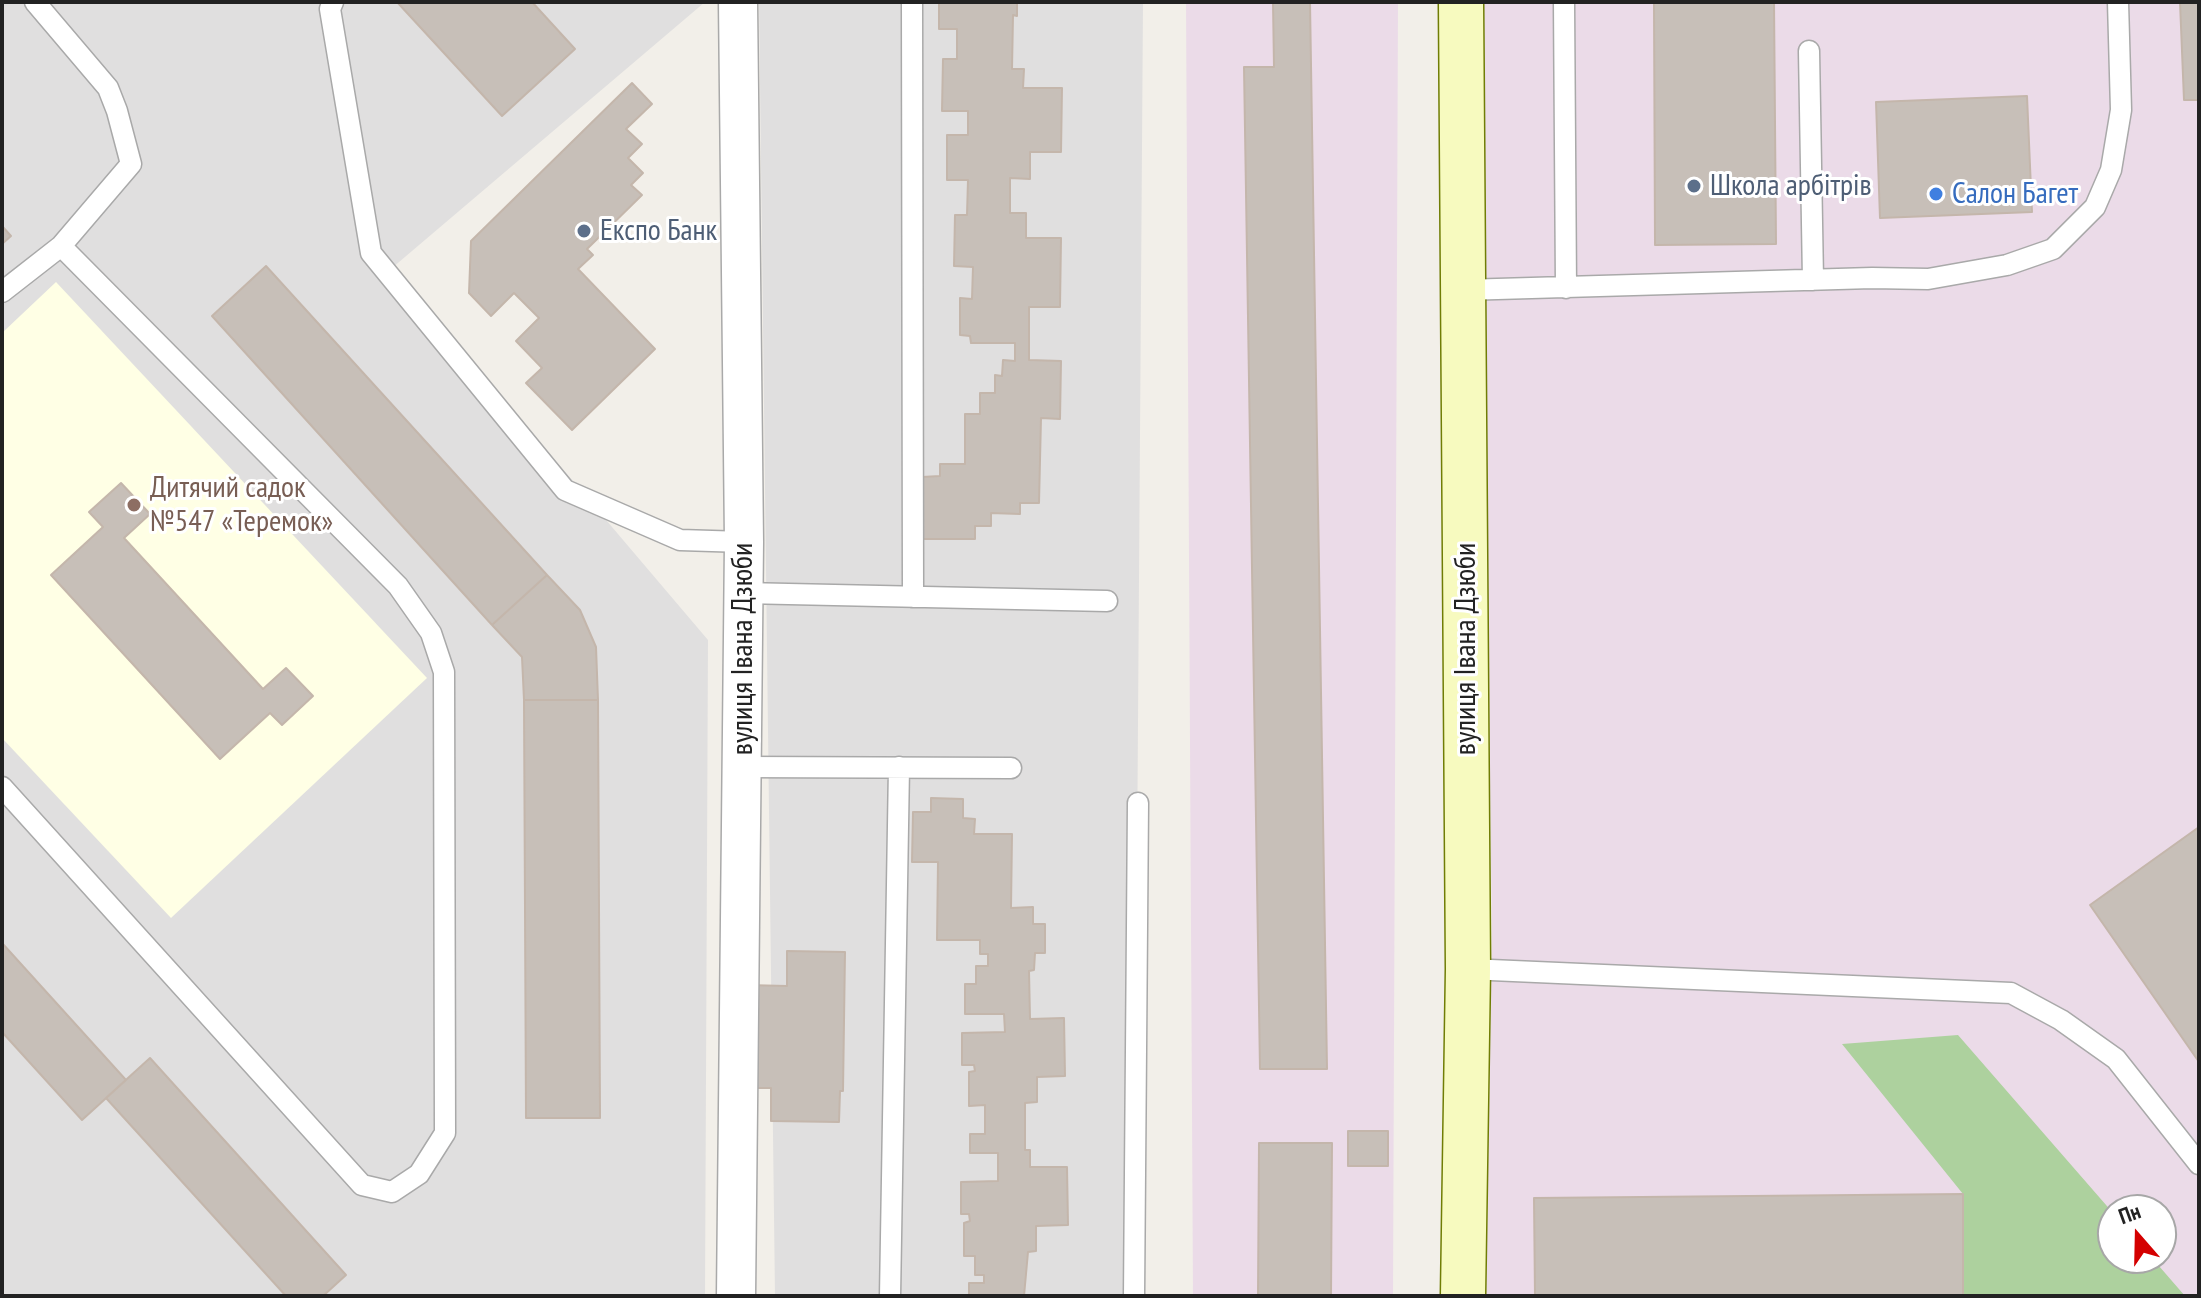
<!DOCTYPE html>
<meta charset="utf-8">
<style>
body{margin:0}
#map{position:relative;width:2201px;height:1298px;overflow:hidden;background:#f2efe9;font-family:"PT Sans Narrow",sans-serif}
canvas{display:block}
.frame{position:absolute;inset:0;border:4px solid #222;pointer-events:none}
.north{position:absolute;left:2097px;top:1194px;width:80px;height:80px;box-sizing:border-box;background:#fff;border:2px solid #a7a7a7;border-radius:50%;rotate:340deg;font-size:22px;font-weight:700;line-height:32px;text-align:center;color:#222}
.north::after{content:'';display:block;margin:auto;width:28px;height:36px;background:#d40000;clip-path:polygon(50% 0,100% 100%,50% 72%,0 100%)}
</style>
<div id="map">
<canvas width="2201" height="1298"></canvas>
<div class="frame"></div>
<div class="north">Пн</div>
</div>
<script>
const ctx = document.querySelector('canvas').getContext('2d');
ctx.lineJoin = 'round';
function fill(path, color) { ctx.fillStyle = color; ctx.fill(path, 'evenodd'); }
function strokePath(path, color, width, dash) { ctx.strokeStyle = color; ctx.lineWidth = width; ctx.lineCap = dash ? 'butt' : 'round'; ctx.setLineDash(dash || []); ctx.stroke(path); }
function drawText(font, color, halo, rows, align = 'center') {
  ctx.font = font + ' "PT Sans Narrow",sans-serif'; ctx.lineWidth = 6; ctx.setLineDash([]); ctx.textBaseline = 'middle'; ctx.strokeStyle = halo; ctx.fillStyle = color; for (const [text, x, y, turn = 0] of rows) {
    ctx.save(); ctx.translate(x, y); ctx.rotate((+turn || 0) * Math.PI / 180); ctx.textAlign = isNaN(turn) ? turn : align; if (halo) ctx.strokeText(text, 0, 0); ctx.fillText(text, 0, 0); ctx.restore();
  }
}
fill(new Path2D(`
 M 2,2 L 705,2 L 392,268 L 708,640 L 705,1296 L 2,1296 Z
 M 759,2 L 1143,2 L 1134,1296 L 775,1296 Z`), '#e0dfdf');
fill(new Path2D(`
 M 1186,2 L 1398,2 L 1393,1296 L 1193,1296 Z
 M 1479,2 L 2199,2 L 2199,1296 L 1486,1296 L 1492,930 ZM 2113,1210 L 2161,1210 L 2161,1258 L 2113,1258 Z`), '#ebdbe8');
fill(new Path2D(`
 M 56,282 L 427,678 L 171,918 L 2,738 L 2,333 Z`), '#ffffe5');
fill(new Path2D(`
 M 1958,1035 L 2113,1213 L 2113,1258 L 2152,1258 L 2185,1296 L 1963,1296 L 1963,1194 L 1842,1044 Z`), '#add19e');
const building = new Path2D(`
 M 397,2 L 532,2 L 575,49 L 502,116 Z
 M 939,2 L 1017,2 L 1017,16 L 1013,15 L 1012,69 L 1024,69 L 1023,88 L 1062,88 L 1061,152 L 1030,152 L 1030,179 L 1010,178 L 1010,213 L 1026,213 L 1026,238 L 1061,238 L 1060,307 L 1029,307 L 1029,360 L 1061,361 L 1060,419 L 1041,418 L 1039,503 L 1020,503 L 1020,514 L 991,513 L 991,526 L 975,526 L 975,539 L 921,539 L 922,477 L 940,476 L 940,464 L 965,464 L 965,414 L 980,414 L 980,393 L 995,393 L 995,375 L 1002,376 L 1003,360 L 1015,361 L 1015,343 L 971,343 L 970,336 L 960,335 L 960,298 L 972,299 L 973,267 L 954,266 L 955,215 L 967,215 L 968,180 L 947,180 L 947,135 L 968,135 L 968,111 L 942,111 L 943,59 L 957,59 L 957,29 L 939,29 Z
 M 1273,2 L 1310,2 L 1327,1069 L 1260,1069 L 1244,67 L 1274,67 Z
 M 1654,2 L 1774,2 L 1776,244 L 1655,245 Z
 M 2180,2 L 2199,2 L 2199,100 L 2184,100 Z
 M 632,83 L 652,104 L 626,129 L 642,144 L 628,158 L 643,173 L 631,185 L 642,195 L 587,249 L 593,255 L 578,269 L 655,349 L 572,430 L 526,383 L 542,368 L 516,341 L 539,318 L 514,293 L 491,316 L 469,293 L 471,241 Z
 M 2027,96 L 2032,212 L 1880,218 L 1876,102 Z
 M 2,226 L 11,236 L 2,244 Z
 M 266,266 L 547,575 L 492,625 L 212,316 Z
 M 121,483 L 150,514 L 124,538 L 263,689 L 286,668 L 313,696 L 282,725 L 270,713 L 220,759 L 51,575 L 103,527 L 89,512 Z
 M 547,575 L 580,610 L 596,647 L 598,700 L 524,700 L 522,657 L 492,625 Z
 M 524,700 L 598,700 L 600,1118 L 526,1118 Z
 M 931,798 L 963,799 L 963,818 L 975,819 L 974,834 L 1012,834 L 1011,908 L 1033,907 L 1033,924 L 1045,924 L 1045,953 L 1035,953 L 1034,970 L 1029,971 L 1030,1019 L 1064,1018 L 1065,1076 L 1037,1077 L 1037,1102 L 1025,1103 L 1025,1150 L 1030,1150 L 1030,1167 L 1067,1167 L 1068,1225 L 1036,1226 L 1036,1251 L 1028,1252 L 1024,1296 L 969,1296 L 969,1283 L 984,1283 L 984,1275 L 975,1275 L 975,1256 L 964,1256 L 964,1223 L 970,1221 L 969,1214 L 961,1214 L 961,1182 L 998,1181 L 998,1153 L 970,1153 L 970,1134 L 985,1134 L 985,1105 L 969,1106 L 969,1072 L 975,1071 L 974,1065 L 962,1065 L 962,1033 L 1005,1032 L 1004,1014 L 965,1014 L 965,984 L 976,984 L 976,966 L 988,966 L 988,954 L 980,954 L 980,940 L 937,940 L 938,862 L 912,862 L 913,812 L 931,812 Z
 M 2199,827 L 2199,1062 L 2090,905 Z
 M 2,943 L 126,1080 L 82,1120 L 2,1032 Z
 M 787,951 L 845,952 L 843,1091 L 840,1091 L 839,1122 L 771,1121 L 771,1088 L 745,1088 L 746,985 L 787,986 Z
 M 150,1058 L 346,1275 L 323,1296 L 286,1296 L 106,1098 Z
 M 1348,1131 L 1388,1131 L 1388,1166 L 1348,1166 Z
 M 1259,1143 L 1332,1143 L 1331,1296 L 1258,1296 Z
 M 1963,1194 L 1963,1296 L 1535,1296 L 1534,1198 Z`);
fill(building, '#c7bfb8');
strokePath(building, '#c4b6ab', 2);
const lane = new Path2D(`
 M 333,2 L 330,9 L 371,253 L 565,490 L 680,540 L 744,542
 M 912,2 L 913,597
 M 1564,2 L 1566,288
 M 1809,51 L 1813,280
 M 1463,290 L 1872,278 L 1928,279 L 2007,265 L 2053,249 L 2095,207 L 2111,170 L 2121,110 L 2118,2
 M 2,292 L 61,246 L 131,164 L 117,111 L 108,88 L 35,2
 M 743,593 L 1107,601
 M 742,767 L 1011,768
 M 2,787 L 362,1185 L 392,1192 L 419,1174 L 445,1133 L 444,672 L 431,633 L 398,586 L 61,246
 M 1468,969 L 2011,993 L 2061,1020 L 2116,1059 L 2199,1164
 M 890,1296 L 899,767
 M 1134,1296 L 1138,803`);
const street = new Path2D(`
 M 736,1296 L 744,542 L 738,2`);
const secondary = new Path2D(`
 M 1461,2 L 1468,969 L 1463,1296`);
strokePath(lane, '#a9a9a9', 23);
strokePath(street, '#a9a9a9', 41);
strokePath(secondary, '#707d05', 47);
strokePath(lane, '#fff', 20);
strokePath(street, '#fff', 38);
strokePath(secondary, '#f7fabf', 44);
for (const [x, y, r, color] of [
 [1694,186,8,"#5c6f8a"],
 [1936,194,8,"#3f7fe0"],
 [584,231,8,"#5c6f8a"],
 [134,505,8,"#8d6e63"]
]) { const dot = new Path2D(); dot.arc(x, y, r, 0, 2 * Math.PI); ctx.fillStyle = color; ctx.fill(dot); strokePath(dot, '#fff', 3); }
drawText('30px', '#4e5e75', '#fff', [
 ["Школа арбітрів",1710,186],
 ["Експо Банк",600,231]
], 'left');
drawText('30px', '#366cbe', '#fff', [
 ["Салон Багет",1952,194]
], 'left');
drawText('30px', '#785e54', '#fff', [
 ["Дитячий садок",150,488],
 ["№547 «Теремок»",150,522]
], 'left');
drawText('30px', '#222', '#fff', [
 ["вулиця Івана Дзюби",743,649,-90],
 ["вулиця Івана Дзюби",1466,649,-90]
]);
</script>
